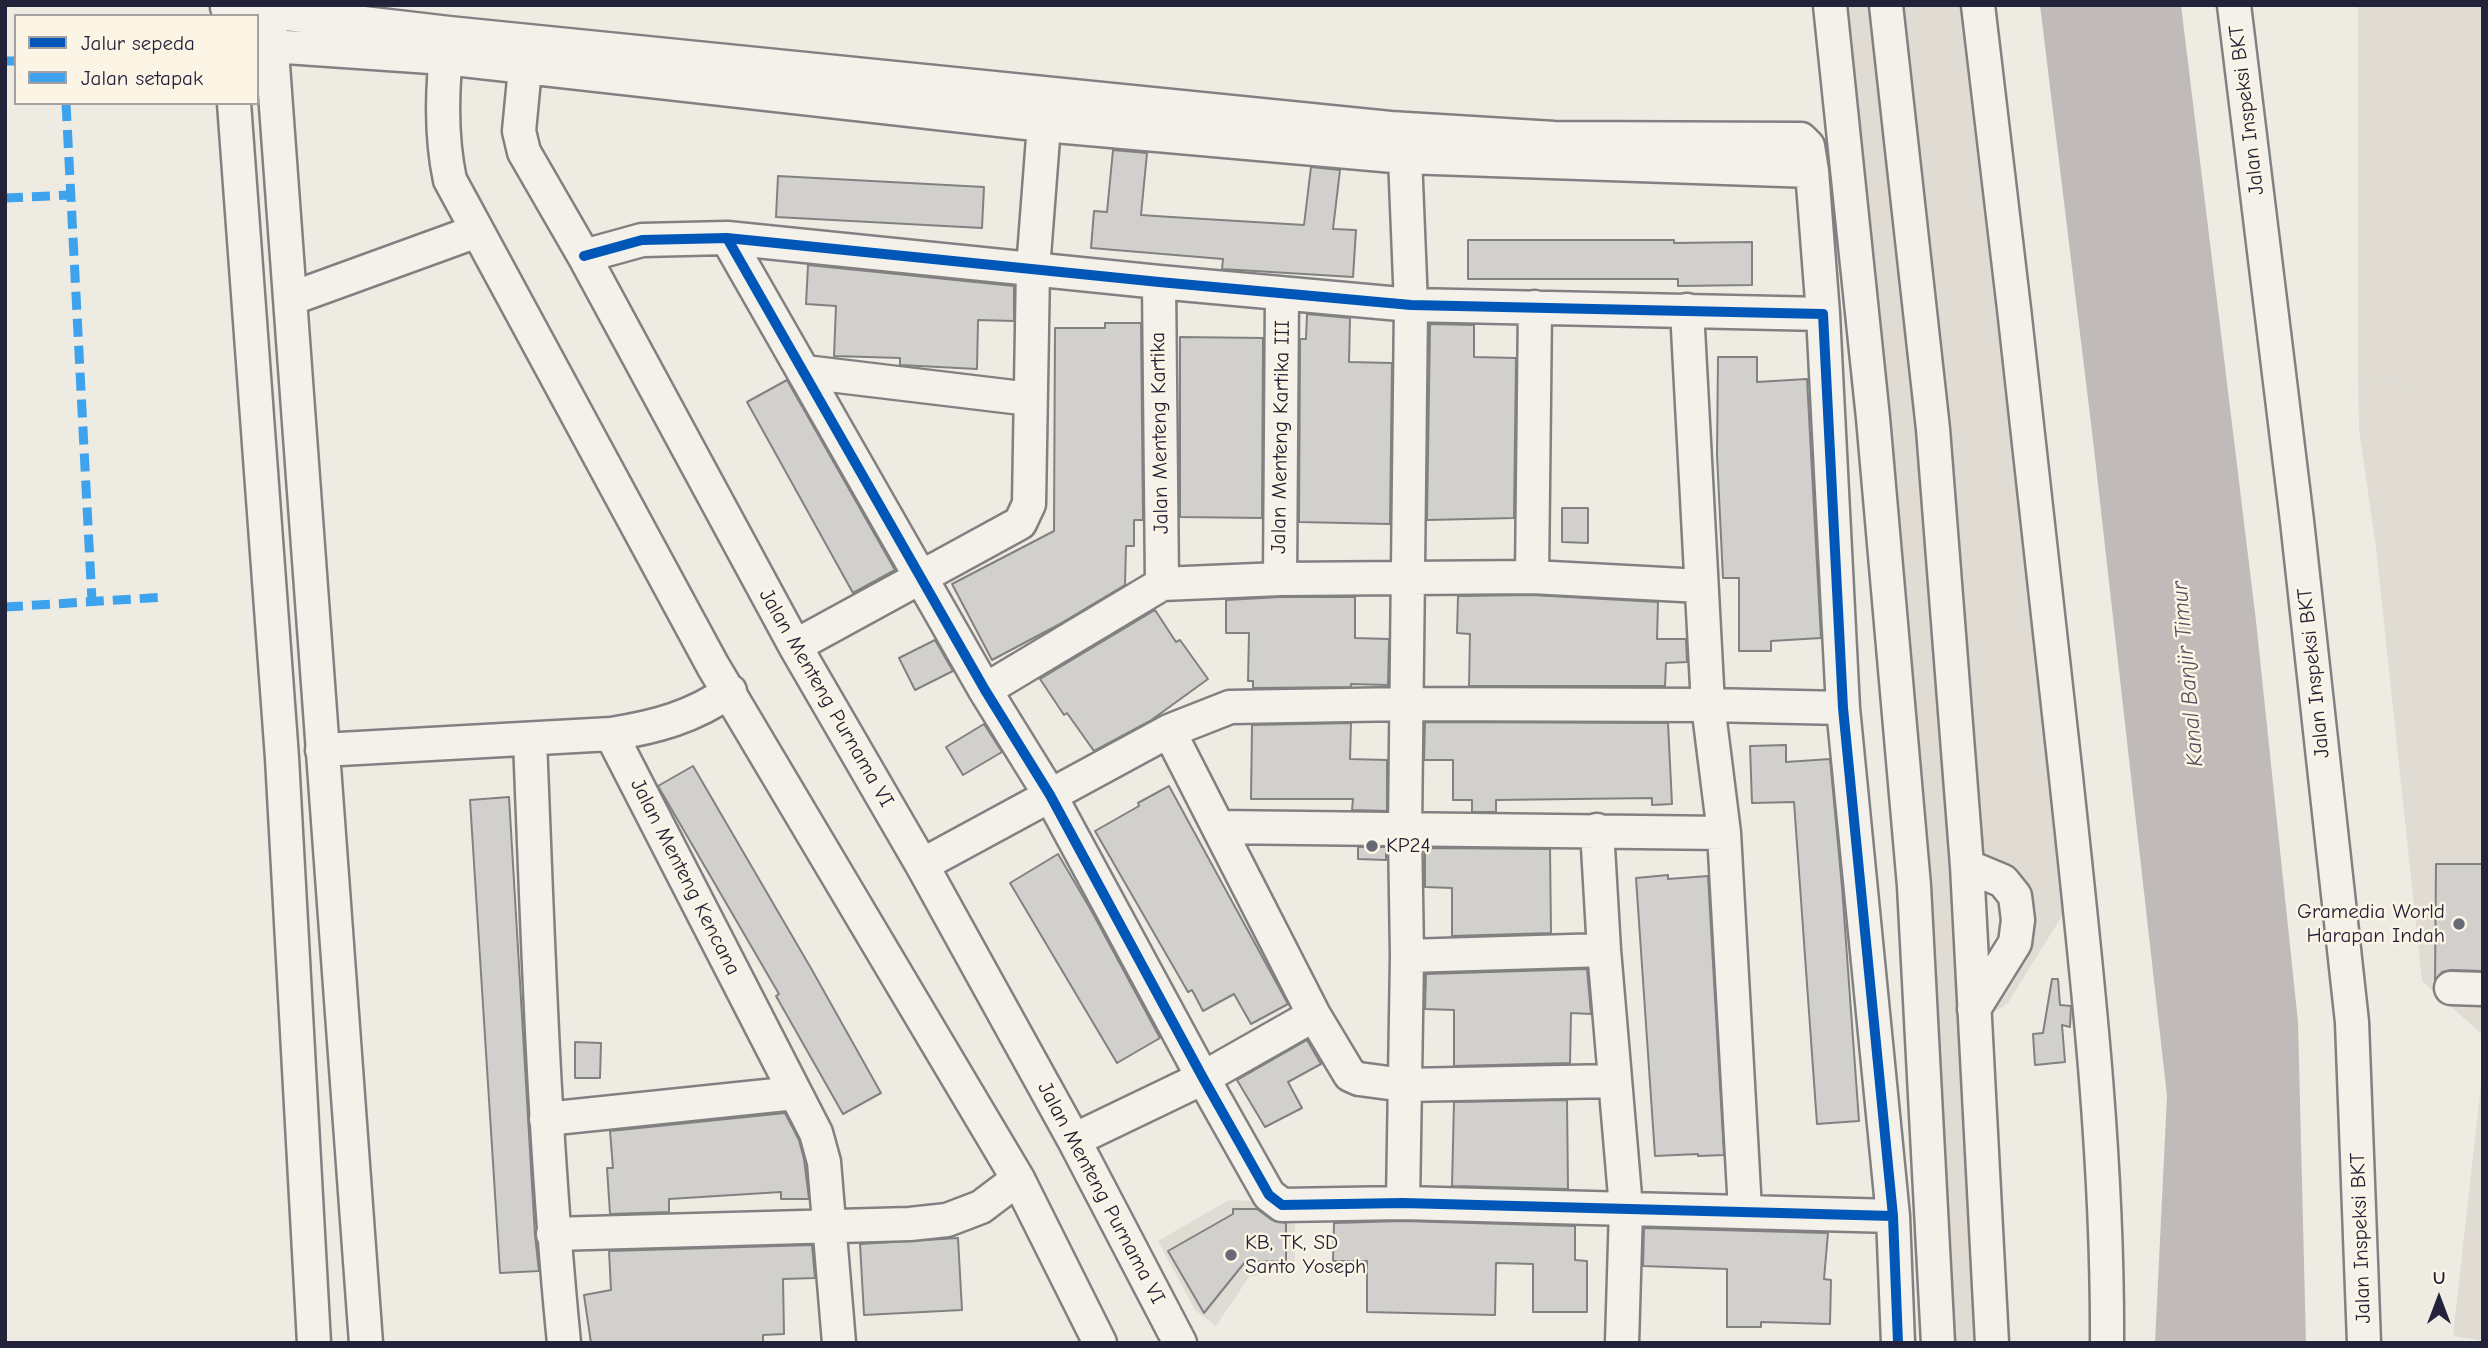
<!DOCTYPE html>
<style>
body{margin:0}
#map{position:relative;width:2488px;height:1348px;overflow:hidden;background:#eeebe3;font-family:"Comic Neue",sans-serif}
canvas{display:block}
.frame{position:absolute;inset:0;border:7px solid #22223b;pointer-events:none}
.legend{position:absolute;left:14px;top:14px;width:245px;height:91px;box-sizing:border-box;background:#fcf5e5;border:2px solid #a5a1a1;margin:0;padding:9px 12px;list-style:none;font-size:21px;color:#22223b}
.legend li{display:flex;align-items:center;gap:14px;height:35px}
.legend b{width:35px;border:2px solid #a5a1a1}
.north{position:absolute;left:2404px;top:1264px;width:70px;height:70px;-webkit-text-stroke:5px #fcf5e5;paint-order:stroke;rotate:0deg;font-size:19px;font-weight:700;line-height:28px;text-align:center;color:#22223b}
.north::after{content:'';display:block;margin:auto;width:24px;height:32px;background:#22223b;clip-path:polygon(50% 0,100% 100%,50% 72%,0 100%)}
</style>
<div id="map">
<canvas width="2488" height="1348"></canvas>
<div class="frame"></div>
<ul class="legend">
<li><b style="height:9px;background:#0057b8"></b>Jalur sepeda</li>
<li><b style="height:9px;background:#3ea2ec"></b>Jalan setapak</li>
</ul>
<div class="north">U</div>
</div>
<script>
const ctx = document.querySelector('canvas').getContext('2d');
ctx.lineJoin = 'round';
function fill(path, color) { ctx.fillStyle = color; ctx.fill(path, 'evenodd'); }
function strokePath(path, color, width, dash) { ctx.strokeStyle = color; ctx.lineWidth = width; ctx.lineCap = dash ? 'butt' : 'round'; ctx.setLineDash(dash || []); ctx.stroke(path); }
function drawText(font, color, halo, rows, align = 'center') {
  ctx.font = font + ' "Comic Neue",sans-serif'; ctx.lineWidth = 5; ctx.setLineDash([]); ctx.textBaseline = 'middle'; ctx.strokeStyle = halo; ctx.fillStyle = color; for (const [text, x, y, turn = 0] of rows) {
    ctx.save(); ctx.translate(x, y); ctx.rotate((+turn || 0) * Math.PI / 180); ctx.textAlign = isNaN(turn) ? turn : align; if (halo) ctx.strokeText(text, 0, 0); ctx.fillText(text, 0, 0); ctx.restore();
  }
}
fill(new Path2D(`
 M 2358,376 L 2432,390 L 2483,390 L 2483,1035 L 2422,981 L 2376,548 L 2359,429 Z
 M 2483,1067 L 2483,1341 L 2453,1336 Z
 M 1229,1200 L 1295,1203 L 1295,1269 L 1249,1277 L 1216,1326 L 1195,1310 L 1158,1241 Z`), '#e0dcd4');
fill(new Path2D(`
 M 1829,5 L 1977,5 L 2078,890 L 2008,1003 L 1991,1014 L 1974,1009 L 2018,920 L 1967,866 L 1985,1343 L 1944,1343 Z
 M 2358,5 L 2483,5 L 2483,390 L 2432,390 L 2358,376 Z`), '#e0dcd3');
fill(new Path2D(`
 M 2040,5 L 2181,5 L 2256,621 L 2298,1022 L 2306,1343 L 2155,1343 L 2167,1096 L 2093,440 Z`), '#c0bbb8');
const building = new Path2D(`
 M 1113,150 L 1147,153 L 1141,215 L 1171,217 L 1304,225 L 1311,167 L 1340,170 L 1333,229 L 1356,230 L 1353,277 L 1222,269 L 1223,259 L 1091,248 L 1094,211 L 1107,212 Z
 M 778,176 L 984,187 L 982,228 L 776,217 Z
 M 1468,240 L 1674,240 L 1674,243 L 1752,242 L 1752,285 L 1678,286 L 1678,279 L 1468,279 Z
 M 808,265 L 1014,286 L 1014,321 L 978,320 L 977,369 L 900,365 L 900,358 L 834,356 L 836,306 L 806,304 Z
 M 1307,314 L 1350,318 L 1349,362 L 1392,363 L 1390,524 L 1299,522 L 1300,339 L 1306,339 Z
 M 1105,323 L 1141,323 L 1143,520 L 1134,520 L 1134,546 L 1126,546 L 1125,585 L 1058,625 L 992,660 L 952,584 L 1054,531 L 1055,328 L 1105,328 Z
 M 1430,324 L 1474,325 L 1474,357 L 1516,358 L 1514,518 L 1427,520 Z
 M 1180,337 L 1263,338 L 1262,518 L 1180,517 Z
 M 1718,357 L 1757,357 L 1757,382 L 1807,379 L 1821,638 L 1771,641 L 1771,651 L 1739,651 L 1739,578 L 1723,578 L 1717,455 Z
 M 787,380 L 895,570 L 853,593 L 747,402 Z
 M 1562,508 L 1588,508 L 1588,543 L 1562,542 Z
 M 1532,595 L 1658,602 L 1657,639 L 1686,639 L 1687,662 L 1666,663 L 1665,686 L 1469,686 L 1470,634 L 1457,633 L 1458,596 Z
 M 1280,597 L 1355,597 L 1355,638 L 1389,639 L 1388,685 L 1351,684 L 1351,687 L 1253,688 L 1253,681 L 1248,681 L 1249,633 L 1226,633 L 1226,600 Z
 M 1155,610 L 1176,642 L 1180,640 L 1208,679 L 1150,721 L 1094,751 L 1067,713 L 1064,715 L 1040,679 Z
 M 935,640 L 953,671 L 915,690 L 899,658 Z
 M 1425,722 L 1668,723 L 1672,804 L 1652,805 L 1652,798 L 1496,800 L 1496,812 L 1472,812 L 1472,800 L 1453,800 L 1453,760 L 1424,760 Z
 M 1351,723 L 1350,759 L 1387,760 L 1387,811 L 1352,810 L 1353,799 L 1251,799 L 1252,725 Z
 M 984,724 L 1002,752 L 963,775 L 946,747 Z
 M 1786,745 L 1786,762 L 1830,759 L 1842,887 L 1859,1121 L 1817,1124 L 1794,802 L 1752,803 L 1750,746 Z
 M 693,766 L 812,970 L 881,1093 L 843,1114 L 776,996 L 779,994 L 658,786 Z
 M 1169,786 L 1288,1004 L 1251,1024 L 1234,994 L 1203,1011 L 1192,990 L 1188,992 L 1095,831 L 1139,806 L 1138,803 Z
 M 509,797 L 535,1235 L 539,1271 L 500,1273 L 470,800 Z
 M 1358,847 L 1386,847 L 1386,860 L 1358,859 Z
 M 1425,848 L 1550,849 L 1551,933 L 1452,936 L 1452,888 L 1425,887 Z
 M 1058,854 L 1091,910 L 1160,1038 L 1117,1063 L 1010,883 Z
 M 2436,864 L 2483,864 L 2483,971 L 2451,970 L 2442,972 L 2435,981 Z
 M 1668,875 L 1668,879 L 1708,876 L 1724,1155 L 1698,1156 L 1698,1154 L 1655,1156 L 1636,878 Z
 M 1587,969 L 1591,1014 L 1571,1013 L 1570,1063 L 1454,1066 L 1454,1010 L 1425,1009 L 1426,974 Z
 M 2052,979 L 2058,979 L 2060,1005 L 2071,1006 L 2070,1027 L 2062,1025 L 2065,1062 L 2035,1065 L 2033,1034 L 2043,1033 Z
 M 1307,1040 L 1321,1064 L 1288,1082 L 1302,1108 L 1265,1127 L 1237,1080 Z
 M 575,1042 L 601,1043 L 600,1078 L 575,1078 Z
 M 1567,1100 L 1568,1189 L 1452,1186 L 1454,1102 Z
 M 785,1113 L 799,1140 L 804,1159 L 809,1199 L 781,1199 L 781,1192 L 669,1199 L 669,1212 L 610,1214 L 607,1168 L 613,1168 L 610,1131 Z
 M 1233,1209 L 1257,1209 L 1272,1220 L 1286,1223 L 1286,1261 L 1245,1262 L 1204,1313 L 1168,1251 L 1233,1214 Z
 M 1403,1221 L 1575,1226 L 1575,1260 L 1587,1261 L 1587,1312 L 1533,1312 L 1533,1264 L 1496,1263 L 1495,1315 L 1367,1312 L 1367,1261 L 1333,1261 L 1334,1223 Z
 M 1644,1228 L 1828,1233 L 1824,1279 L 1831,1280 L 1830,1324 L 1761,1322 L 1761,1327 L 1727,1327 L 1727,1269 L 1643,1266 Z
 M 958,1238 L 962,1310 L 864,1315 L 860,1244 Z
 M 812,1245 L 815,1278 L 783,1279 L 784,1334 L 763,1335 L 763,1343 L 591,1343 L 584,1295 L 611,1290 L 609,1251 Z`);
fill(building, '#d2d0cc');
strokePath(building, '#828182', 2);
const minor = new Path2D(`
 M 1830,5 L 1873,418 L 1914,886 L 1938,1343
 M 1886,5 L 1933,429 L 1967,866 L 1992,1343
 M 1978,5 C 2009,262 2039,520 2066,777 C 2086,965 2108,1153 2107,1343
 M 2234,5 L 2297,521 L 2352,1022 L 2364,1343
 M 227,7 L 449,33 L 1390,128 L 1554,138 L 1801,139 L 1808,146 L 1812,171 L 1823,314
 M 270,24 L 366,1343
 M 448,37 C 442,84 440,134 450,180 L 713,666 L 1018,1179 L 1100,1343
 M 257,45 L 445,58 L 1044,125 L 1405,157 L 1812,171
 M 527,48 L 519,131 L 524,152 L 584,256 L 795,646 L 922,865 L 1074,1140 L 1180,1343
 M 234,103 L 282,758 L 314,1343
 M 727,238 L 985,690 L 1050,795 L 1203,1078 L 1269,1195 L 1282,1205 L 1403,1203 L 1893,1216
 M 584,256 L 642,240 L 727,238 L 1159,282 L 1411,305 L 1823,314 L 1843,708 L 1893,1216 L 1898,1343
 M 1159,282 L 1162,584
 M 290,299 L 477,231
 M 1687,310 L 1708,705 L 1724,833 L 1745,1210
 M 805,372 L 1030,399
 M 1532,577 L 1535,307
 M 1280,579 L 1282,294
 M 795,646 L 1020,523 L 1029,504 L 1033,269 L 1044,125
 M 985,690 L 1162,584 L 1280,579 L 1532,577 L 1701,586
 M 1169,731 L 1314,1015 L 1350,1075 L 1359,1079 L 1404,1085 L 1615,1081
 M 611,734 C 656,727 693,717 730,691
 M 530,740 C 538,941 544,1142 564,1343
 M 322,750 L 611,734 L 816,1133 L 824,1162 L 839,1343
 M 1218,827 L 1724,833
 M 1597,830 L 1604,950 L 1626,1208 L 1622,1343
 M 922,865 L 1169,731 L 1230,707 L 1407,704 L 1708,705 L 1843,708
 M 1967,866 L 2003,881 L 2015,896 L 2018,920 L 2015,943 L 1974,1009
 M 1407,956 L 1604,950
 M 2451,988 L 2483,989
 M 546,1119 L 795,1093
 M 1074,1140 L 1203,1078 L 1314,1015
 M 1403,1203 L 1407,956 L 1405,831 L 1411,305 L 1405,157
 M 553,1234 L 910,1224 L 947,1220 L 981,1207 L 1018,1179`);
strokePath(minor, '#828182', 37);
strokePath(minor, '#f4f1eb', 32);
strokePath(new Path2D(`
 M 5,61 L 16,61
 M 66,103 L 92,602
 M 5,198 L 70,195
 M 5,607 L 166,597`), '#3ea2ec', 9, [18, 9]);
strokePath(new Path2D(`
 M 727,238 L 985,690 L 1050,795 L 1203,1078 L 1269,1195 L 1282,1205 L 1403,1203 L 1893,1216
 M 584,256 L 642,240 L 727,238 L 1159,282 L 1411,305 L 1823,314 L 1843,708 L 1893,1216 L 1898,1343`), '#0057b8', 10);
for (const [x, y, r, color] of [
 [1372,846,7,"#696876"],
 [2459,924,7,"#696876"],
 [1231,1255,7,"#696876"]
]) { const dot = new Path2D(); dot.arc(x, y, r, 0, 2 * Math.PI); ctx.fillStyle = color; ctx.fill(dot); strokePath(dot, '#fcf5e5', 2.5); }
drawText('21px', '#22223b', '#fcf5e5', [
 ["Jalan Inspeksi BKT",2247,110,-97],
 ["Jalan Menteng Kartika",1160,433,-91],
 ["Jalan Menteng Kartika III",1281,437,-89],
 ["Jalan Inspeksi BKT",2314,673,-96],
 ["Jalan Menteng Purnama VI",826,698,60],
 ["Jalan Menteng Kencana",685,877,63],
 ["Jalan Menteng Purnama VI",1101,1193,62],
 ["Jalan Inspeksi BKT",2361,1238,-92]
]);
drawText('21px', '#22223b', '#fcf5e5', [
 ["KP24",1386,846],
 ["Gramedia World",2445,912,"right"],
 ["Harapan Indah",2445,936,"right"],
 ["KB, TK, SD",1245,1243],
 ["Santo Yoseph",1245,1267]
], 'left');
drawText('italic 23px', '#525160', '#fcf5e5', [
 ["Kanal Banjir Timur",2188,674,-95]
]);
</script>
